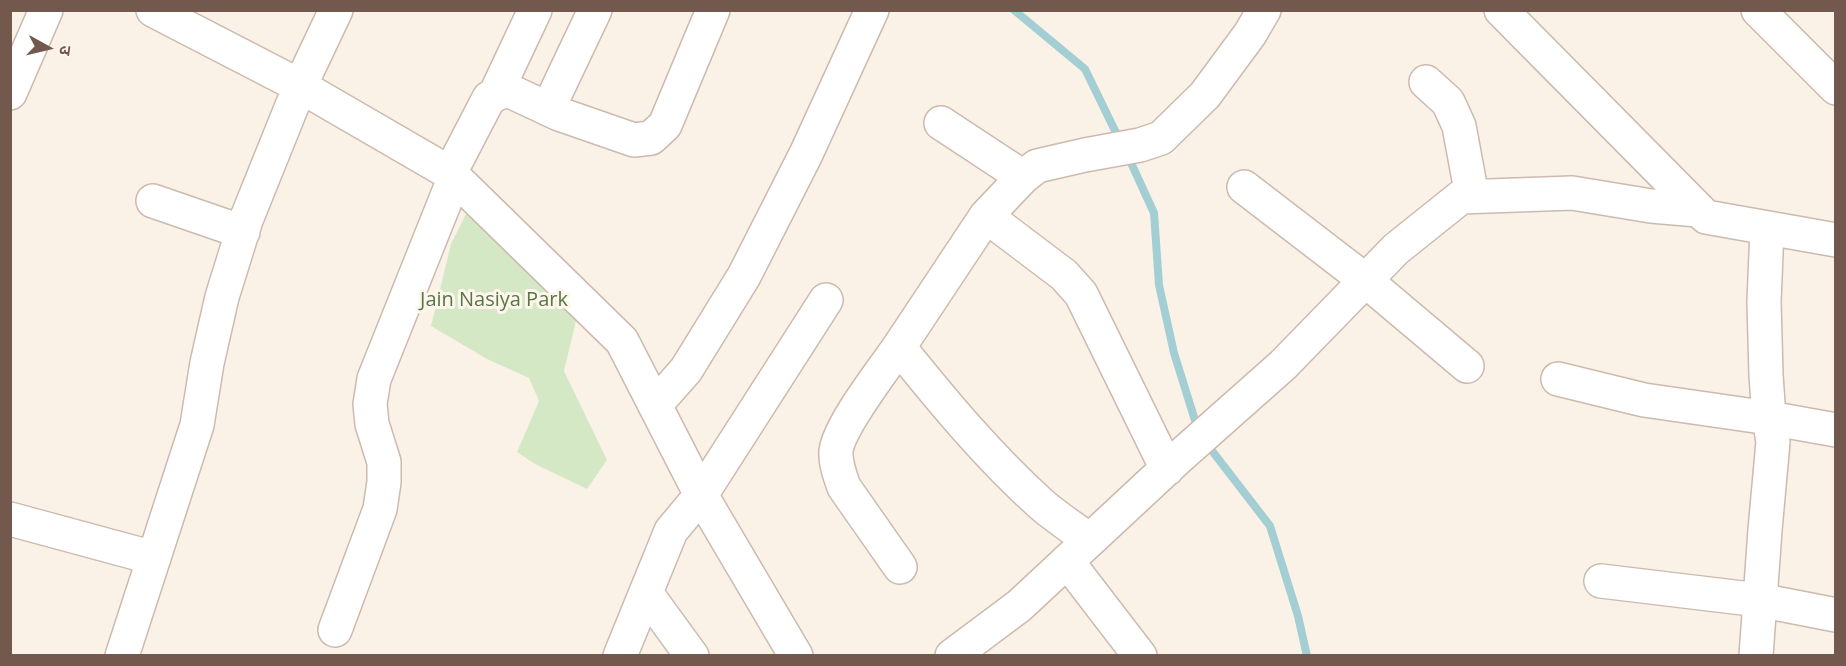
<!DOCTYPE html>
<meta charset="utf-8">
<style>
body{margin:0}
#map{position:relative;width:1846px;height:666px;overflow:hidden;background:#fbf2e7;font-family:"Open Sans","Noto Sans Devanagari",sans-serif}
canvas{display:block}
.frame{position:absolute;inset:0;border:12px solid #73594d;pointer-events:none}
.north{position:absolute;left:18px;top:18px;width:60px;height:60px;-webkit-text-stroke:4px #fef6ed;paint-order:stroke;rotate:98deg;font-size:16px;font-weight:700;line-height:24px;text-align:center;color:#73594d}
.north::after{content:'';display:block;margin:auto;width:21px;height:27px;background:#73594d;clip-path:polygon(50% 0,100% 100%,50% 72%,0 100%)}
</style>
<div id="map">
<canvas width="1846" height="666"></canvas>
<div class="frame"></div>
<div class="north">उ</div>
</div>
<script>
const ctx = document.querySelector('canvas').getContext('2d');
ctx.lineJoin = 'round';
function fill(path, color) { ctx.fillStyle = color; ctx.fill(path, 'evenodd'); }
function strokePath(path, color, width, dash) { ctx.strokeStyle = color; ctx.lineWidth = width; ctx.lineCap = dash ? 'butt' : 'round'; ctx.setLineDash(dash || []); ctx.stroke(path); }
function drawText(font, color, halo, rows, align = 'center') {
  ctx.font = font + ' "Open Sans",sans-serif'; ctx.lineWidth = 6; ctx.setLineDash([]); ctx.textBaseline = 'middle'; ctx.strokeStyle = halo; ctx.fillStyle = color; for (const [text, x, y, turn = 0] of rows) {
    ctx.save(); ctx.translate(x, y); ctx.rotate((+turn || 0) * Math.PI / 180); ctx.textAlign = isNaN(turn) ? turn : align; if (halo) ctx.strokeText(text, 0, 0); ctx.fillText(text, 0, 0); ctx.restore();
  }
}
fill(new Path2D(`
 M 474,198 L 578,312 L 564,371 L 607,460 L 587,489 L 535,464 L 517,452 L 539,401 L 529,378 L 487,359 L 431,326 L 451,244 Z`), '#d5e8c6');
strokePath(new Path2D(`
 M 1014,10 L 1085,69 L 1121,143
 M 1127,154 L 1154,213 L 1159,285 L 1174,353 L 1198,430
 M 1206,443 L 1270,526 L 1298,616 L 1307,656`), '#a3cfd4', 8);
const minor = new Path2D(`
 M 153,10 L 300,86 L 450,173 L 622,341 L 701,495 L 796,656
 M 1501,10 L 1706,217 L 1836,240
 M 1758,10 L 1836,88
 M 1426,82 L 1448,102 L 1459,126 L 1472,196
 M 10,93 L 46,10
 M 495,95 L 535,10
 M 548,109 L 595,10
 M 941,123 L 1023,177
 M 450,173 L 489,98 L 503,91 L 512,92 L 559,114 L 634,140 L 651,138 L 665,125 L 713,10
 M 1244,187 L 1365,280 L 1467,366
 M 153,201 L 243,232
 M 986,216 L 1064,275 L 1081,294 L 1167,469
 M 899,347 C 883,370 839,426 836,451 C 835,462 840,476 844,487 L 900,567
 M 1558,379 L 1644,400 L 1769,418 L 1836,430
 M 655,405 L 686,370 L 744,276 L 806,154 L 872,10
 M 10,519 L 154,558
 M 1089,540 C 1073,528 1056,517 1041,504 C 989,457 943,402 899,347 L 986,216 L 1023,177 L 1037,166 L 1085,155 L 1140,145 L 1161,138 L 1205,95 L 1250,34 L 1264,10
 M 1067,561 L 1140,656
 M 1601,581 L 1759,600 L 1836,615
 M 646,593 L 692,656
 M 335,630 L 380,509 L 384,482 L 384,462 L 372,424 L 370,404 L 374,379 L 454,179
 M 122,656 L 197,425 L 207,363 L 222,297 L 246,220 L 300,86 L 336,10
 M 620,656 L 671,531 L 701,495 L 826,300
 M 952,656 L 1019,606 L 1177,459 L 1283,365 L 1396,249 L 1461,197 L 1572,193 L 1651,206 L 1698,210
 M 1756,656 L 1765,530 L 1773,442 L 1769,418 L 1766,375 L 1764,302 L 1767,229`);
strokePath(minor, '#ccbaae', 36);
strokePath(minor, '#fff', 33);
drawText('20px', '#577845', '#fef6ed', [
 ["Jain Nasiya Park",494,300]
]);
</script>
